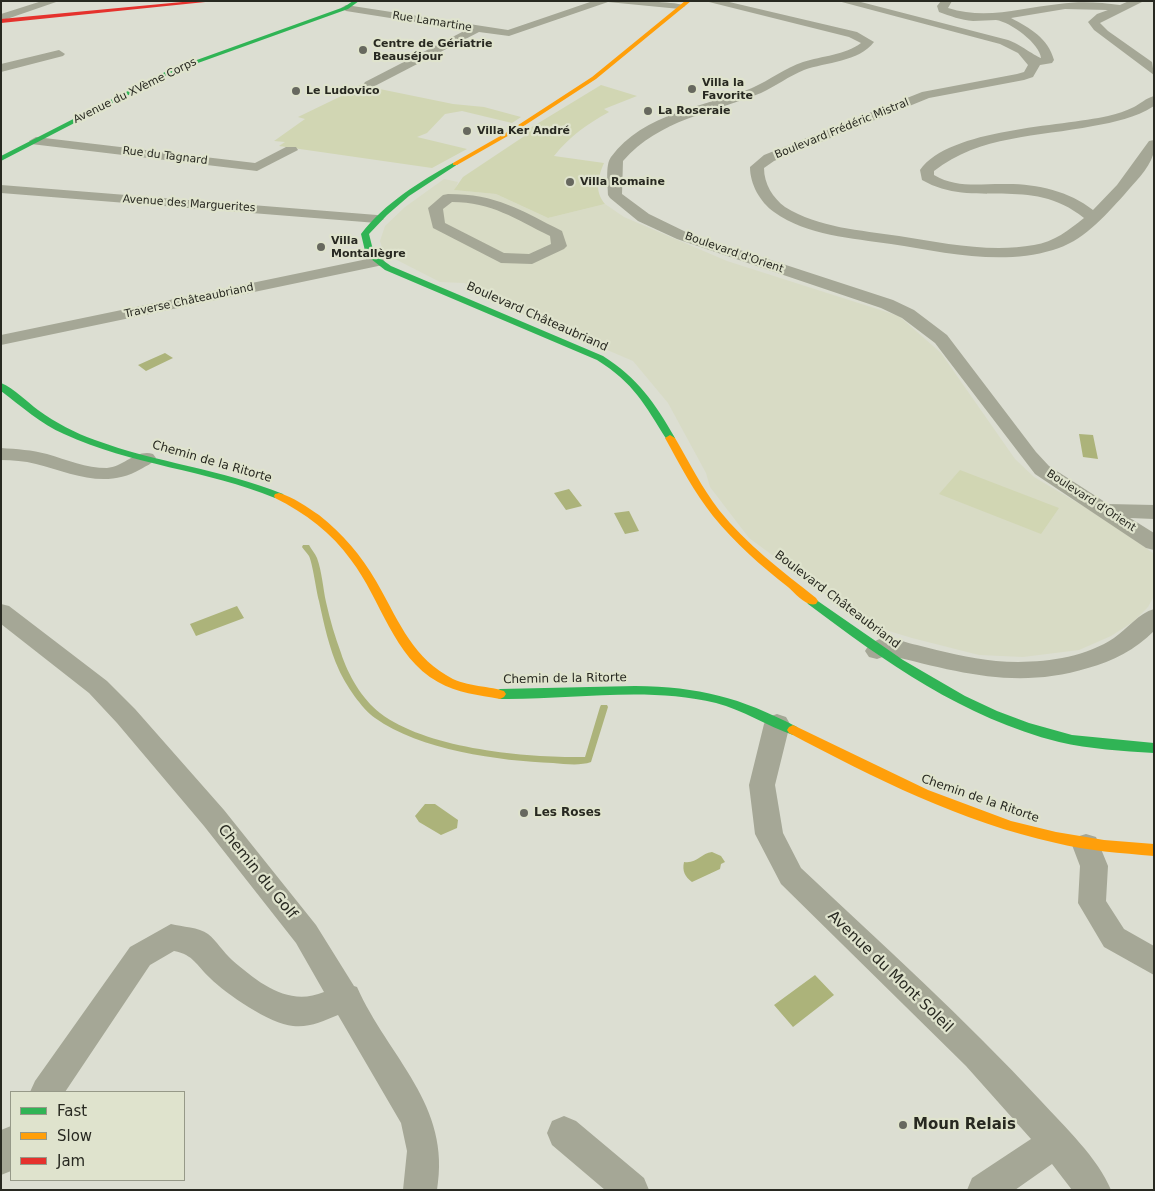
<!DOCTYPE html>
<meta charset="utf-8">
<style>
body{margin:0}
#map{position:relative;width:1155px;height:1191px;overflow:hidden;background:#dcded2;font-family:"DejaVu Sans",sans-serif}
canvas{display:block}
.frame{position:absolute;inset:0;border:2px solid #282921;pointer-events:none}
.legend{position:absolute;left:10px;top:1091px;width:175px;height:90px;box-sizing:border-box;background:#dfe3cd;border:1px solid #969988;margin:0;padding:6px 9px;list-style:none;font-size:15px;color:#282921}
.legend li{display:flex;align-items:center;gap:10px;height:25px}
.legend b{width:25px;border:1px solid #969988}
</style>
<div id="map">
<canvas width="1155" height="1191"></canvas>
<div class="frame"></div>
<ul class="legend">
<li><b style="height:6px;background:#30b455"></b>Fast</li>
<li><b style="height:6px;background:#ff9f0a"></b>Slow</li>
<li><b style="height:6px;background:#e5322d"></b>Jam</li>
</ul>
</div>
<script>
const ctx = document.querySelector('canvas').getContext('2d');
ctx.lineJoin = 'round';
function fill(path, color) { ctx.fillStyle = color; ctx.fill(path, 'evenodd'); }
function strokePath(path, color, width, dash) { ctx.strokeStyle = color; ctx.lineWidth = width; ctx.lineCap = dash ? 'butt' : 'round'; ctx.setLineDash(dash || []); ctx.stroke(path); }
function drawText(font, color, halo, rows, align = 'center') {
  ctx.font = font + ' "DejaVu Sans",sans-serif'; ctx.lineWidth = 4.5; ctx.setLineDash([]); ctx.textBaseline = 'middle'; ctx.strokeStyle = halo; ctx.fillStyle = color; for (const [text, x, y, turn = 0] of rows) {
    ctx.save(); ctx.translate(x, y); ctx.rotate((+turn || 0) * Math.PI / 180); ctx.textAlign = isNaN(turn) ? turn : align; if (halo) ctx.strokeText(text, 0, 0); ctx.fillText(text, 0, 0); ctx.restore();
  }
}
fill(new Path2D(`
 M 444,179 L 458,182 L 455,190 L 496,194 L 548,218 L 605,204 L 624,217 L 727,261 L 899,316 L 941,353 L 1015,459 L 1034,477 L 1112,523 L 1154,554 L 1154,596 L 1148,607 L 1133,622 L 1111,636 L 1079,650 L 1023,657 L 979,655 L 912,638 L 879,628 L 847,610 L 749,538 L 710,487 L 706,473 L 668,403 L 633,361 L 497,303 L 503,299 L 464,283 L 440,282 L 395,259 L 383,251 L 380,241 L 385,226 L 405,207 Z`), '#d8dbc5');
fill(new Path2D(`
 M 360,85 L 453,104 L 484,107 L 521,117 L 512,123 L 462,111 L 445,114 L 427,133 L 417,137 L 467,149 L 432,168 L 279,146 L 285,142 L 274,141 L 305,119 L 298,117 L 360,87 L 358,86 Z
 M 601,85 L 637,96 L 604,109 L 609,112 C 587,124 570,136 554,156 L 604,163 C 598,177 594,191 605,204 L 548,218 L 496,194 L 454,190 L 463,177 L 526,135 L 522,133 Z
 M 960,470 L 1059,508 L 1041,534 L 939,494 Z`), '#d1d6b3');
fill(new Path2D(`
 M 165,353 L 173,358 L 146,371 L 138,365 Z
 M 1079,434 L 1093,435 L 1098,459 L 1083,457 Z
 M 569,489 L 582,506 L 566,510 L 554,493 Z
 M 629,511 L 639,531 L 625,534 L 614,513 Z
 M 237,606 L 244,618 L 196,636 L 190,624 Z
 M 425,804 L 435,804 L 458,820 L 457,828 L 441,835 L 419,822 L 415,816 Z
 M 712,852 L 721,856 L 725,862 L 721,864 L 720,869 L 692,882 C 685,877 682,871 684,862 C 697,864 701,853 712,852 Z
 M 815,975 L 834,995 L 793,1027 L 774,1005 Z`), '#acb37a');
fill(new Path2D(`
 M 303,545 L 309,545 C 311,549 315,553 317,558 C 322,572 323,588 326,602 C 330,620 335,637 341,653 C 348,675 362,699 380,713 C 427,749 527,758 585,757 L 600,707 L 601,705 L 607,705 L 608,707 L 591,762 C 580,766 565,764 553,763 C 500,761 419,750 375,718 C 361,708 346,685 339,670 C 329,648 324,624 319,601 C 316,590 313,565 309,556 C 307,553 304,550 302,547 Z`), '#acb37a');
fill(new Path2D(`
 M 42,1 L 59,1 L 1,21 L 1,14 Z
 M 593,1 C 608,1 677,0 685,6 L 680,9 L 608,2 L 509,36 L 479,32 L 369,89 L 365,88 L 363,85 L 365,82 L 466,30 L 346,11 L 341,8 L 346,5 L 508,30 Z
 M 705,1 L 725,1 L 857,32 L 874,42 C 859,62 826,62 804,70 C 789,76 776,86 761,93 C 712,113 660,119 623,161 L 622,194 L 649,214 L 688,233 L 893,300 L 914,310 L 947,335 L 1036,452 L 1049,466 L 1108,504 L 1154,505 L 1154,519 L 1130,518 L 1154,533 L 1154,550 L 1146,548 L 1035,474 L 935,343 L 902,318 L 881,308 L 677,239 L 638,221 L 610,198 L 608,195 C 608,185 605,165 611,157 C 643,113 705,107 752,88 C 770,80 785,68 803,62 C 822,56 845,55 861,43 L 849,37 Z
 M 838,1 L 857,1 L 1008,40 C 1018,43 1038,58 1041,58 C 1040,44 1011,22 996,20 C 989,20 981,21 973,21 C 961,20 950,16 939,12 L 937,6 L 941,1 L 952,1 L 948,8 C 986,20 1021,8 1059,4 C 1079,1 1100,2 1120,5 L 1129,1 L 1144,1 L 1100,23 L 1108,31 L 1152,62 L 1154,75 L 1094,30 L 1088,22 L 1097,14 L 1108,10 L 1065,9 L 1011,18 C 1030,28 1048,38 1054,60 L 1052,63 L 1040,65 L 1033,77 L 1024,80 L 929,98 L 774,161 L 764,168 C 764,184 773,198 785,207 C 819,228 860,230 899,236 C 943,243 990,253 1034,245 C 1054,242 1069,230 1084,218 C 1030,174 974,210 922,180 L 920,170 C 950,128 1060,127 1108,116 C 1117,114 1126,111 1134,107 C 1140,104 1146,98 1154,96 L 1154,106 C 1135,118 1115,122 1093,126 C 1038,137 980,135 934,171 L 934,175 C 956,188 978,184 1002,184 C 1033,183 1068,190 1093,210 L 1117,185 L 1149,141 L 1154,140 C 1154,144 1155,151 1153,155 C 1149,169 1133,184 1124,195 C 1104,217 1082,242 1053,250 C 1000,266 943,252 891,244 C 852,238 807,236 774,212 C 760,202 750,184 750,167 L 764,155 L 922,92 L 1017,74 L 1024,72 L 1028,65 L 1018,53 L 1000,44 Z
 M 59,50 L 65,54 L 63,56 L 1,72 L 1,64 Z
 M 36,137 L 255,163 L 286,147 L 296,147 L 298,150 L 257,171 L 31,144 L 29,141 Z
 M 1,185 L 377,215 L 384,219 L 377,223 L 1,193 Z
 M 448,194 C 497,194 520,210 562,231 L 567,246 L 564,249 L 532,264 L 501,263 L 433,228 L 428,208 L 443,195 ZM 452,202 C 492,202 515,219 550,236 L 551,244 L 529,254 L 504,253 L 445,223 L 443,209 Z
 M 377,257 L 383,259 L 385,262 L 383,265 L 1,345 L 1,335 Z
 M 1,448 C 17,449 32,450 47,454 C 67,460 86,468 107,468 C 124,467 136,449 153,454 L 156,458 C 152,464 146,466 141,469 C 105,490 71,473 36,464 C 24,461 13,460 1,460 Z
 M 1,604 L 9,606 L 107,681 L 135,709 L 224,810 L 316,925 L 354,986 L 357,987 C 388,1057 452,1105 437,1190 L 403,1190 L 407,1151 L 401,1123 L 338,1015 C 323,1021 309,1028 293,1026 C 270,1024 226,994 210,978 C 196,965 194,955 174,951 L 150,965 L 65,1092 L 30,1092 L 35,1081 L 130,947 L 171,924 C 182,927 199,927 208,934 C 217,941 223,952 232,960 C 259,983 288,1007 324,992 L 296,943 L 204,826 L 117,723 L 89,693 L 1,624 Z
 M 1154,609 L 1154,631 C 1135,650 1113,661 1088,668 C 1016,690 958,672 888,655 L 877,659 L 869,657 L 865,651 C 869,644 875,640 883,638 C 893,637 907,643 917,645 C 943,652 969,658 996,661 C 1034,664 1081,660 1114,638 C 1127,629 1139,613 1154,609 Z
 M 777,714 L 786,717 L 790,724 L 775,785 L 783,833 L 801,868 C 882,944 965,1019 1041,1101 C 1064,1126 1098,1158 1111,1190 L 1072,1190 L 1052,1164 L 1015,1190 L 967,1190 L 972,1178 L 1031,1139 L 966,1066 L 781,884 L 755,834 L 749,785 L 764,724 L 768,717 Z
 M 1086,834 L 1096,837 L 1108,866 L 1106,901 L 1124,929 L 1154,946 L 1154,975 L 1104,947 L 1078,903 L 1080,866 L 1072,845 L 1076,837 Z
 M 564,1116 L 576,1121 L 644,1178 L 649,1190 L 605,1190 L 552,1145 L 547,1133 L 552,1121 Z
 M 11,1126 L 11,1171 L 1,1175 L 1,1130 Z`), '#a5a796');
fill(new Path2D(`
 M 353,1 L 359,1 L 348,9 L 173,72 L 1,161 L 1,156 L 169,70 L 344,7 Z
 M 453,163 L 458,164 L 409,196 L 387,215 L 369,234 L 374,254 L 391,266 L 603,356 C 638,378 655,403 675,438 L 673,440 L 667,440 C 644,404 635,384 597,360 L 385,270 L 366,255 L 361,234 C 385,203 419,182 453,163 Z
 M 1,383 C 14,388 27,402 38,410 C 56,423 75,433 95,440 C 157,463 221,469 283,494 L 284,496 L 283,498 L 275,498 C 207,470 131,465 64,434 C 41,424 21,406 1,391 Z
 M 812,597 L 903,660 L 965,696 L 997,711 L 1029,723 L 1072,735 L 1154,743 L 1154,753 C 1122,751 1090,749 1059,742 C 964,718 885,662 808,604 L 806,601 Z
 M 635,686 C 700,687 739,697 797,727 L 799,730 L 797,733 L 793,735 C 767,726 743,710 716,703 C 646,686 571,700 500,699 L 496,697 L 494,694 L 496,691 L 500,689 Z`), '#30b455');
fill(new Path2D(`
 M 685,1 L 691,1 L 596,79 L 513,133 L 457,165 L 453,165 L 453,163 L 509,131 L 592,77 Z
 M 670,435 L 675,438 C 689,462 702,488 719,510 C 746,544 782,571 816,598 L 818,601 L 816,604 C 806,607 795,593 788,587 C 761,566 735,543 713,516 C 694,492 680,465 665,438 Z
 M 279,493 C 293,497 307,507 319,515 C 343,534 361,555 376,581 C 396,615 410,654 446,675 C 464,687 485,685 504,691 L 506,694 L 504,697 L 500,699 C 479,695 457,693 438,682 C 393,657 381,599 351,560 C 332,533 305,513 275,498 L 274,496 L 275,494 Z
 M 793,725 L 928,790 L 1011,821 L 1056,832 L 1104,840 L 1154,844 L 1154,856 C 1121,853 1088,851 1056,843 C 961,822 874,778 789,733 L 787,730 L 789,727 Z`), '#ff9f0a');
fill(new Path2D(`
 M 193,1 L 215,1 L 1,23 L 1,19 Z`), '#e5322d');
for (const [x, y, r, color] of [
 [363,50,5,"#67685f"],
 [692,89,5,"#67685f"],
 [296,91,5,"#67685f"],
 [648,111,5,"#67685f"],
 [467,131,5,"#67685f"],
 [570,182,5,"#67685f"],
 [321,247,5,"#67685f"],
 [524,813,5,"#67685f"],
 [903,1125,5,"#67685f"]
]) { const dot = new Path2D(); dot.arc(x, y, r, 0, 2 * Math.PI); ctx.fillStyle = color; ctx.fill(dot); strokePath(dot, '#dfe3cd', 2); }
drawText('11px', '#282921', '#dfe3cd', [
 ["Rue Lamartine",432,22,9],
 ["Avenue du XVème Corps",135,91,-26],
 ["Boulevard Frédéric Mistral",842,129,-22],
 ["Rue du Tagnard",165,156,7],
 ["Avenue des Marguerites",189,204,4],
 ["Boulevard d'Orient",734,253,19],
 ["Traverse Châteaubriand",189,301,-12],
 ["Boulevard d'Orient",1091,501,33]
]);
drawText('bold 11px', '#282921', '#dfe3cd', [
 ["Centre de Gériatrie",373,44],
 ["Beauséjour",373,57],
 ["Villa la",702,83],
 ["Favorite",702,96],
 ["Le Ludovico",306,91],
 ["La Roseraie",658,111],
 ["Villa Ker André",477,131],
 ["Villa Romaine",580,182],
 ["Villa",331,241],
 ["Montallègre",331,254]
], 'left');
drawText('12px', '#282921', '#dfe3cd', [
 ["Boulevard Châteaubriand",537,317,24],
 ["Chemin de la Ritorte",212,462,16],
 ["Boulevard Châteaubriand",837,600,37],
 ["Chemin de la Ritorte",565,679,-1],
 ["Chemin de la Ritorte",980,799,19]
]);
drawText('bold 12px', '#282921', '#dfe3cd', [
 ["Les Roses",534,813]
], 'left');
drawText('15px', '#282921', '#dfe3cd', [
 ["Chemin du Golf",257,872,51],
 ["Avenue du Mont Soleil",890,972,44]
]);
drawText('bold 15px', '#282921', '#dfe3cd', [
 ["Moun Relais",913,1125]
], 'left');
</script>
